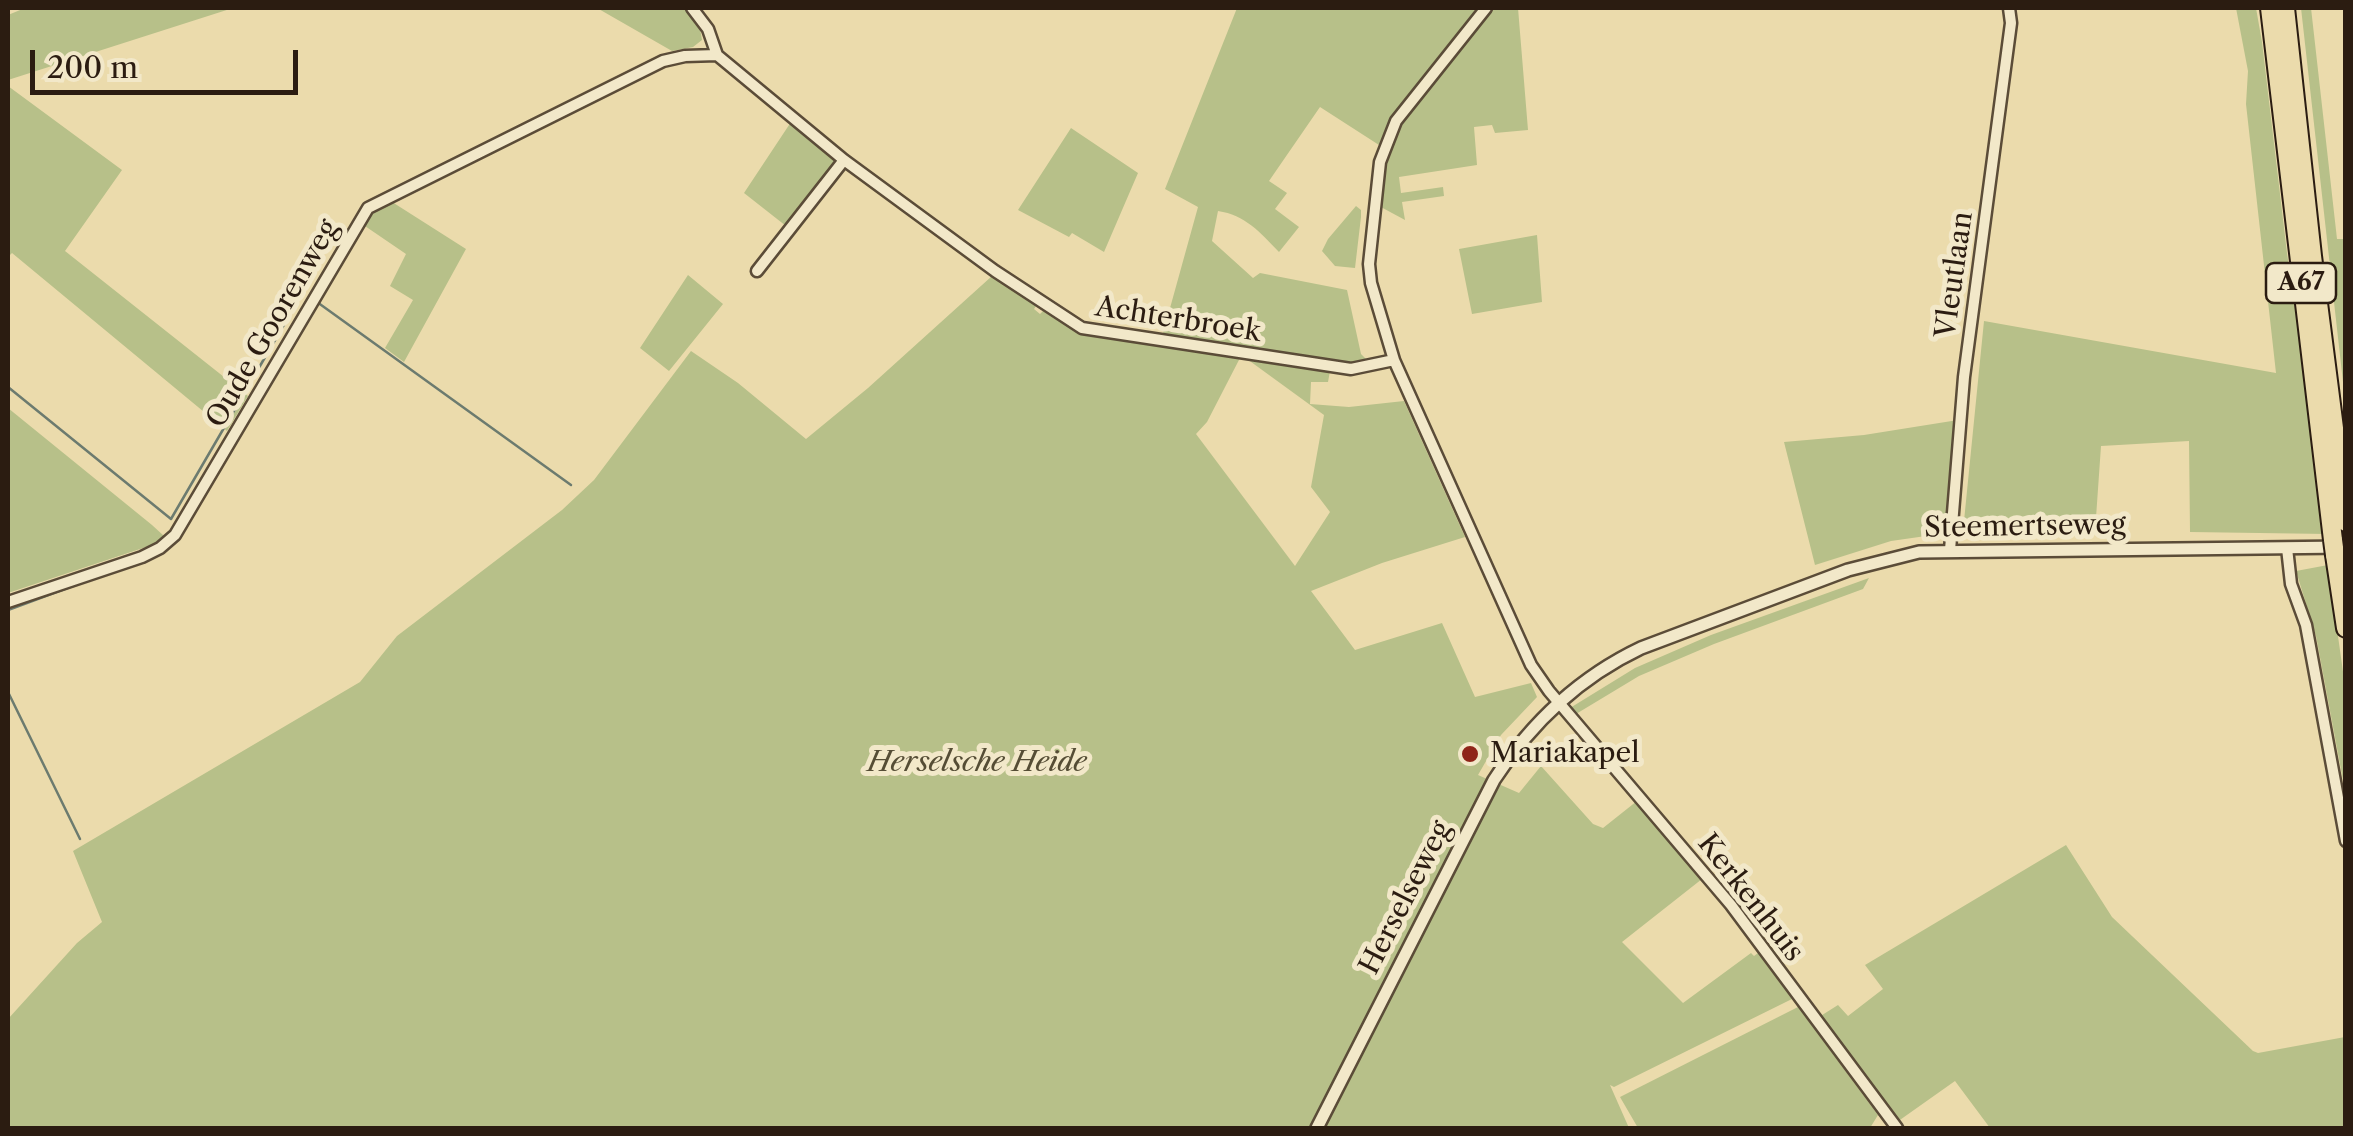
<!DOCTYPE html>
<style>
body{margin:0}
#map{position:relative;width:2353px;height:1136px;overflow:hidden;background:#ebdbac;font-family:"Libre Caslon Text",serif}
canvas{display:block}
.frame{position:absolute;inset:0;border:10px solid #2b1c11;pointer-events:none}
.scale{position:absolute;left:30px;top:50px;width:268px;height:45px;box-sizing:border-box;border:5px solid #2b1c11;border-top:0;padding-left:12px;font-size:30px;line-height:35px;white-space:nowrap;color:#2b1c11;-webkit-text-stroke:8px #f2e8c9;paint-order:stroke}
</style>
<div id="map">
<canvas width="2353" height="1136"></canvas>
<div class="frame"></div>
<div class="scale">200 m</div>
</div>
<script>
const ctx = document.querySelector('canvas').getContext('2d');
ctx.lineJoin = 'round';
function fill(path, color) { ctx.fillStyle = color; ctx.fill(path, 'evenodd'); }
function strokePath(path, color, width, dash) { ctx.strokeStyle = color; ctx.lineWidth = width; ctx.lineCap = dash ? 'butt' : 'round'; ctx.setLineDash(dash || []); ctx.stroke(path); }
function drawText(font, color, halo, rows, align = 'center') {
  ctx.font = font + ' "Libre Caslon Text",serif'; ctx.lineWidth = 10; ctx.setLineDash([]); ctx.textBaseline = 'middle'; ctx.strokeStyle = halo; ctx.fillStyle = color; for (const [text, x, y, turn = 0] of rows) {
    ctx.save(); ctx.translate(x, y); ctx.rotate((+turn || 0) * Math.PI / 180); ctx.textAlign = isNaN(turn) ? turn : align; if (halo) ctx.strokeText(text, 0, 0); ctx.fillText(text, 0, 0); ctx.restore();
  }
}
fill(new Path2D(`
 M 25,8 L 233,8 L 8,80 L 8,15 Z
 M 597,8 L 684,8 L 700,28 L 702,40 L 693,47 L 672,51 Z
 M 1237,8 L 1477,8 L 1388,123 L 1379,145 L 1320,107 L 1269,181 L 1287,193 L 1275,209 L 1299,227 L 1279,252 C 1260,232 1245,215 1218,211 L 1212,241 L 1253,278 L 1260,273 L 1347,290 L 1361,354 L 1369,362 L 1354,365 L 1162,337 L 1198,207 L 1165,189 Z
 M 1489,8 L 1518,8 L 1528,130 L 1495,133 L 1492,125 L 1474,127 L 1477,165 L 1399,177 L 1401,193 L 1443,187 L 1444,196 L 1402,202 L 1405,220 L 1379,206 L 1384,160 L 1396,127 Z
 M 2236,8 L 2256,8 L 2262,42 L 2287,253 L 2328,534 L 2190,532 L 2189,441 L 2101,446 L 2095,532 L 1963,531 L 1984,321 L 2276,373 L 2246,104 L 2248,71 Z
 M 2301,8 L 2311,8 L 2337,239 L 2345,239 L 2345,400 Z
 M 8,86 L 122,170 L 65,251 L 248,396 L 227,431 L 12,253 L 8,257 Z
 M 791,122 L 837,162 L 786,226 L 744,193 Z
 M 1071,128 L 1138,173 L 1104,252 L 1072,233 L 1069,237 L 1018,210 Z
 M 389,200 L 466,249 L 404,362 L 385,348 L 413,300 L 390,286 L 406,254 L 362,224 L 371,211 Z
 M 1356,206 L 1361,210 L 1361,217 L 1355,268 L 1335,266 L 1322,251 L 1328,239 Z
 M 1537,235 L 1542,302 L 1472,314 L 1459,249 Z
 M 688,275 L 723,304 L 669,371 L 640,348 Z
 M 992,276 L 1036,306 L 1034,309 L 1040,314 L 1043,311 L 1083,334 L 1240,358 L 1207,422 L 1196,434 L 1295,566 L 1330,512 L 1311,487 L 1324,415 L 1247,359 L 1330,371 L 1328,382 L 1311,382 L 1310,404 L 1349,407 L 1404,401 L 1465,537 L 1382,563 L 1311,591 L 1355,650 L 1442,623 L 1475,697 L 1531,683 L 1537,697 L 1501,735 L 1478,775 L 1519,793 L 1541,766 L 1593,824 L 1603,828 L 1637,801 L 1702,879 L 1622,942 L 1683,1003 L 1751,953 L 1754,956 L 1758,953 L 1792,999 L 1614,1087 L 1610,1085 L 1629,1128 L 8,1128 L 8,1019 L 77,943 L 102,922 L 73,851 L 360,682 L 397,636 L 562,510 L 594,480 L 691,351 L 738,383 L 806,439 L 868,388 Z
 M 8,408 L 152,525 L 164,536 L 152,545 L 8,593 Z
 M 1958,420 L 1947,533 L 1891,541 L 1815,565 L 1784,442 L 1864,435 Z
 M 2328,565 L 2345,686 L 2345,791 L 2316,636 L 2296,571 Z
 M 1869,578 L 1863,589 L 1714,644 L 1639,676 L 1576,714 L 1570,708 L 1635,668 L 1711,635 Z
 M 2066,845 L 2112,917 L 2253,1051 L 2258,1053 L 2345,1037 L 2345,1128 L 1990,1128 L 1955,1081 L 1897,1122 L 1819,1017 L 1838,1005 L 1848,1016 L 1883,989 L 1865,965 Z
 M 1798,1007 L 1878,1115 L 1870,1128 L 1638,1128 L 1620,1097 Z`), '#b7c089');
strokePath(new Path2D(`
 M 317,302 L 571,485
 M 8,387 L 171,519 L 296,304
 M 8,610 L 89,580
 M 8,692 L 80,839`), '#6c7b6f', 2.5);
const minor = new Path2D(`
 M 692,8 L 708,29 L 717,55 L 844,160 L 995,271 L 1082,328 L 1351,369 L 1394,360 L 1531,665 L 1549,691 L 1731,905 L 1897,1128
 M 757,271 L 844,160
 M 1394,360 L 1371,283 L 1369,264 L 1380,162 L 1396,121 L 1486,8
 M 2287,548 L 2291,584 L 2306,625 L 2346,841
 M 1950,550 L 1964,377 L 2011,23 L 2009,8
 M 8,602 L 142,557 L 160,548 L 175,535 L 368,208 L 663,61 L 685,56 L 717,55`);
const tertiary = new Path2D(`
 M 1317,1128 L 1494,780 C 1531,723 1580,677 1641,648 L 1848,570 L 1919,552 L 2346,547`);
const motorway = new Path2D(`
 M 2270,8 L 2333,540
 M 2285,8 L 2312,256 L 2346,522
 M 2335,555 L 2346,628`);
strokePath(minor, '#5b4c38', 15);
strokePath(tertiary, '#5b4c38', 16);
strokePath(motorway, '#2b1c11', 22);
strokePath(minor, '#f2e8c9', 10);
strokePath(tertiary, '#f2e8c9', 11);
strokePath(motorway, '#ebdbac', 18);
const motorwayBridge = new Path2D(`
 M 2333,540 L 2335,555`);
strokePath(motorwayBridge, '#2b1c11', 22, []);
strokePath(motorwayBridge, '#ebdbac', 18);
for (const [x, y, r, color] of [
 [1470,754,10,"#8f2418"]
]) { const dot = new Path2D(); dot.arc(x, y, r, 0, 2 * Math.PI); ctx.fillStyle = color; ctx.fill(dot); strokePath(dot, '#f2e8c9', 4); }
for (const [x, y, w] of [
 [2301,283,70]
]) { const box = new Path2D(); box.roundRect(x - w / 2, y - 20, w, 40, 8); ctx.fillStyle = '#f2e8c9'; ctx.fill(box); strokePath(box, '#2b1c11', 2.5); }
drawText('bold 25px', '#2b1c11', null, [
 ["A67",2301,283]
]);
drawText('28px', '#2b1c11', '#f2e8c9', [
 ["Vleutlaan",1955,275,-82],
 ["Achterbroek",1178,320,9],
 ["Oude Goorenweg",273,324,-60],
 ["Steemertseweg",2025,527,-1],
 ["Herselseweg",1406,898,-63],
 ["Kerkenhuis",1750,898,52]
]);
drawText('28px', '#2b1c11', '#f2e8c9', [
 ["Mariakapel",1490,754]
], 'left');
drawText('italic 28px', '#554d35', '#f2e8c9', [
 ["Herselsche Heide",977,763]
]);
</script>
